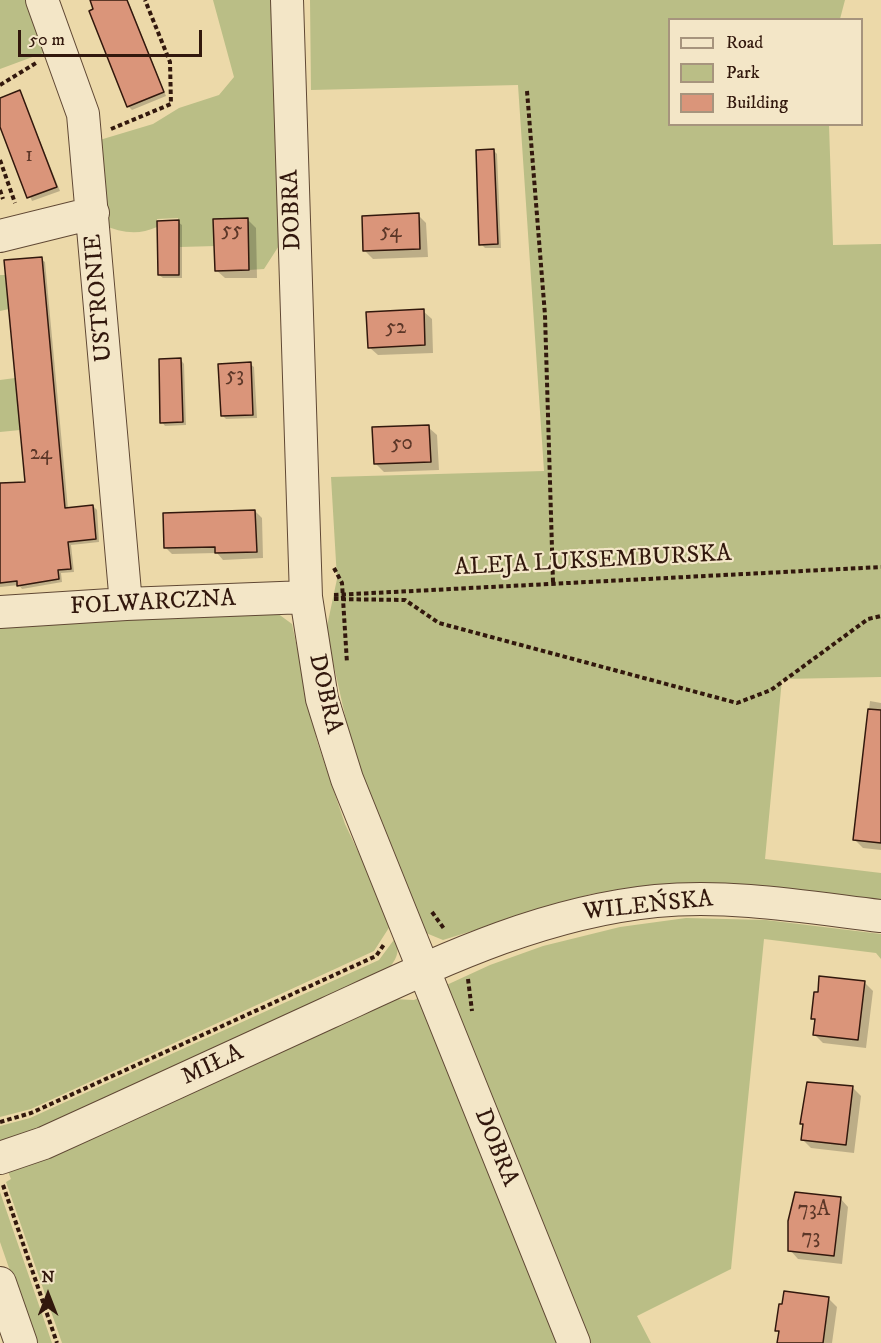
<!DOCTYPE html>
<meta charset="utf-8">
<style>
body{margin:0}
#map{position:relative;width:881px;height:1343px;overflow:hidden;background:#ecd9a9;font-family:"IM FELL DW Pica",serif}
canvas{display:block}
.legend{position:absolute;left:668px;top:18px;width:195px;height:108px;box-sizing:border-box;background:#f3e6c7;border:2px solid #a6947d;margin:0;padding:8px 10px;list-style:none;font-size:18px;color:#32180d}
.legend li{display:flex;align-items:center;gap:12px;height:30px}
.legend b{width:30px;border:2px solid #a6947d}
.north{position:absolute;left:18px;top:1265px;width:60px;height:60px;-webkit-text-stroke:4px #f3e6c7;paint-order:stroke;rotate:0deg;font-size:16px;font-weight:700;line-height:24px;text-align:center;color:#32180d}
.north::after{content:'';display:block;margin:auto;width:21px;height:27px;background:#32180d;clip-path:polygon(50% 0,100% 100%,50% 72%,0 100%)}
.scale{position:absolute;left:18px;top:30px;width:184px;height:27px;box-sizing:border-box;border:3px solid #32180d;border-top:0;padding-left:8px;font-size:18px;line-height:21px;white-space:nowrap;color:#32180d;-webkit-text-stroke:4px #f3e6c7;paint-order:stroke}
</style>
<div id="map">
<canvas width="881" height="1343"></canvas>
<ul class="legend">
<li><b style="height:8px;background:#f3e6c7"></b>Road</li>
<li><b style="height:16px;background:#babe86"></b>Park</li>
<li><b style="height:16px;background:#da957a"></b>Building</li>
</ul>
<div class="north">N</div>
<div class="scale">50 m</div>
</div>
<script>
const ctx = document.querySelector('canvas').getContext('2d');
ctx.lineJoin = 'round';
function fill(path, color) { ctx.fillStyle = color; ctx.fill(path, 'evenodd'); }
function strokePath(path, color, width, dash) { ctx.strokeStyle = color; ctx.lineWidth = width; ctx.lineCap = dash ? 'butt' : 'round'; ctx.setLineDash(dash || []); ctx.stroke(path); }
function drawText(font, color, halo, rows, align = 'center') {
  ctx.font = font + ' "IM FELL DW Pica",serif'; ctx.lineWidth = 4.5; ctx.setLineDash([]); ctx.textBaseline = 'middle'; ctx.strokeStyle = halo; ctx.fillStyle = color; for (const [text, x, y, turn = 0] of rows) {
    ctx.save(); ctx.translate(x, y); ctx.rotate((+turn || 0) * Math.PI / 180); ctx.textAlign = isNaN(turn) ? turn : align; if (halo) ctx.strokeText(text, 0, 0); ctx.fillText(text, 0, 0); ctx.restore();
  }
}
fill(new Path2D(`
 M 0,0 L 33,0 L 54,49 L 0,69 Z
 M 213,0 L 276,0 L 282,241 L 264,269 L 249,270 L 248,218 L 216,219 L 216,246 L 180,247 L 178,218 L 157,219 L 157,227 C 137,236 121,232 102,225 L 93,142 L 153,124 L 179,108 L 219,95 L 234,77 Z
 M 310,0 L 845,0 L 840,19 L 670,20 L 670,124 L 829,125 L 833,245 L 881,244 L 881,677 L 782,679 L 765,859 L 881,873 L 881,900 L 769,886 L 691,883 L 591,894 L 443,940 L 426,933 L 408,906 L 353,751 L 326,631 L 337,579 L 331,477 L 544,471 L 518,85 L 311,90 Z
 M 0,275 L 6,275 L 9,309 L 0,311 Z
 M 15,378 L 20,430 L 0,432 L 0,380 Z
 M 277,613 L 292,624 L 317,741 L 345,824 L 392,923 L 374,951 L 31,1109 L 0,1117 L 0,623 Z
 M 686,918 L 766,920 L 881,934 L 881,959 L 876,953 L 764,939 L 731,1269 L 637,1316 L 651,1343 L 62,1343 L 6,1182 L 11,1179 L 7,1169 L 393,999 L 414,1000 L 490,965 L 543,946 L 620,927 Z
 M 396,937 C 400,953 397,959 386,972 L 35,1131 L 0,1142 L 0,1126 L 30,1118 L 379,960 Z
 M 0,1192 L 52,1343 L 35,1343 L 0,1242 Z`), '#babe86');
fill(new Path2D(`
 M 91,0 L 126,0 L 129,3 L 166,96 L 132,110 L 128,106 Z
 M 20,91 L 60,191 L 32,201 L 0,123 L 0,99 Z
 M 493,150 L 497,154 L 501,248 L 485,248 L 481,244 Z
 M 418,215 L 426,223 L 428,257 L 373,259 L 365,251 Z
 M 248,220 L 256,228 L 257,278 L 225,278 L 216,270 Z
 M 178,222 L 182,225 L 182,278 L 163,278 L 159,275 Z
 M 41,259 L 45,262 L 68,509 L 93,506 L 97,510 L 99,542 L 71,545 L 74,572 L 61,573 L 62,582 L 22,589 L 19,585 L 0,587 L 0,505 L 29,503 Z
 M 423,311 L 432,319 L 433,353 L 378,355 L 369,347 Z
 M 181,360 L 184,364 L 186,425 L 165,426 L 162,422 Z
 M 250,364 L 254,367 L 257,418 L 226,419 L 222,415 Z
 M 428,427 L 437,435 L 439,470 L 384,472 L 375,463 Z
 M 255,511 L 262,518 L 263,558 L 223,560 L 217,553 L 172,554 L 165,547 Z
 M 870,701 L 881,703 L 881,850 L 863,848 L 854,839 Z
 M 865,983 L 873,991 L 866,1048 L 823,1043 L 814,1034 L 816,1021 L 813,1018 Z
 M 853,1088 L 861,1096 L 854,1153 L 811,1148 L 802,1139 L 804,1126 L 801,1123 Z
 M 840,1198 L 848,1207 L 842,1264 L 798,1259 L 790,1250 Z
 M 828,1298 L 837,1307 L 832,1343 L 779,1343 L 780,1333 L 777,1330 L 783,1306 Z`), '#0003');
const building = new Path2D(`
 M 90,0 L 127,0 L 164,92 L 127,107 L 89,11 L 93,9 Z
 M 20,90 L 57,187 L 27,198 L 0,127 L 0,98 Z
 M 494,149 L 498,244 L 479,245 L 476,150 Z
 M 419,213 L 420,249 L 363,251 L 362,216 Z
 M 248,218 L 249,270 L 215,271 L 213,219 Z
 M 179,220 L 179,275 L 158,275 L 157,221 Z
 M 42,257 L 65,508 L 93,505 L 96,539 L 68,542 L 71,569 L 58,570 L 59,579 L 17,586 L 17,581 L 0,583 L 0,483 L 25,482 L 4,260 Z
 M 424,309 L 425,345 L 368,348 L 366,312 Z
 M 181,358 L 183,422 L 160,423 L 159,359 Z
 M 251,362 L 253,415 L 221,416 L 218,364 Z
 M 429,425 L 431,462 L 374,464 L 372,427 Z
 M 255,510 L 257,552 L 215,553 L 215,547 L 164,548 L 163,513 Z
 M 868,709 L 881,710 L 881,843 L 853,840 Z
 M 819,976 L 865,981 L 858,1040 L 813,1035 L 815,1019 L 811,1019 L 814,992 L 818,992 Z
 M 807,1082 L 853,1086 L 846,1145 L 801,1140 L 803,1124 L 800,1124 Z
 M 795,1192 L 841,1197 L 834,1256 L 788,1251 L 788,1221 Z
 M 784,1291 L 829,1297 L 823,1343 L 777,1343 L 779,1331 L 775,1331 L 779,1304 L 782,1304 Z`);
fill(building, '#da957a');
strokePath(building, '#32180d', 1.5);
const minor = new Path2D(`
 M 42,0 L 83,114 L 126,604
 M 287,0 L 306,597 L 322,699 L 347,779 L 574,1343
 M 0,236 L 93,213
 M 0,612 L 126,604 L 306,597
 M 0,1158 L 44,1143 C 139,1100 234,1056 328,1013 C 435,964 537,913 656,901 C 731,894 806,907 881,916
 M 0,1283 L 21,1343`);
strokePath(minor, '#604834', 34);
strokePath(new Path2D(`
 M 0,85 L 36,63
 M 527,91 L 545,315 L 553,582
 M 111,129 L 171,104 L 170,62 L 145,0
 M 0,160 L 15,203
 M 0,190 L 3,199
 M 334,568 L 342,583 L 347,663
 M 334,595 L 881,567
 M 334,599 L 405,600 L 439,623 L 737,703 L 771,690 L 868,619 L 881,616
 M 432,912 L 445,930
 M 468,979 L 472,1011
 M 0,1122 L 31,1113 L 376,956 L 385,943
 M 3,1185 L 57,1343`), '#32180d', 4, [4.5, 3]);
strokePath(minor, '#f3e6c7', 32);
drawText('21px', '#5c3728', null, [
 ["1",29,157],
 ["55",232,232],
 ["54",391,233],
 ["52",396,329],
 ["53",235,377],
 ["50",402,445],
 ["24",41,455],
 ["73A",814,1211],
 ["73",811,1239]
]);
drawText('24px', '#32180d', '#f3e6c7', [
 ["DOBRA",293,210,-92],
 ["USTRONIE",100,298,-95],
 ["ALEJA LUKSEMBURSKA",593,562,-3],
 ["FOLWARCZNA",153,604,-3],
 ["DOBRA",324,694,77],
 ["WILEŃSKA",648,907,-6],
 ["MIŁA",213,1066,-25],
 ["DOBRA",495,1148,68]
]);
</script>
